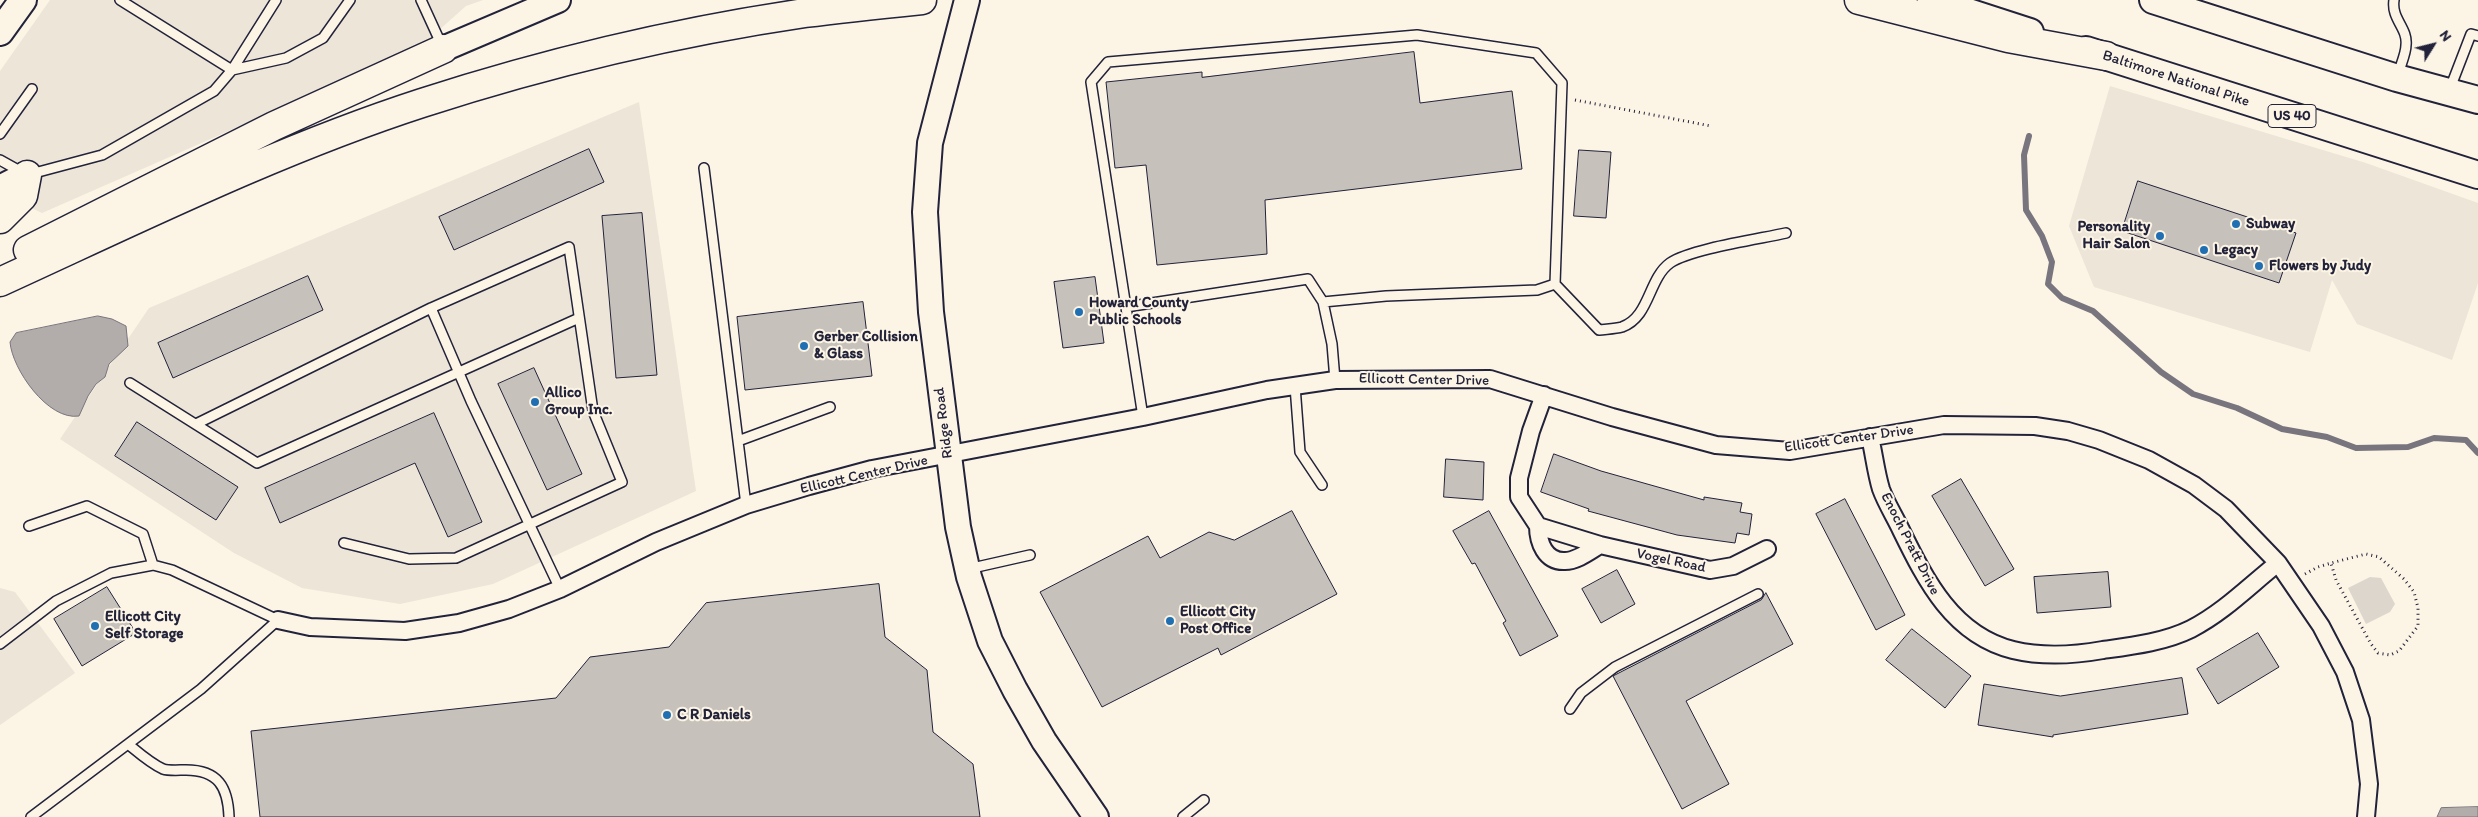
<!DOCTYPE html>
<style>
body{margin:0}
#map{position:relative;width:2478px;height:817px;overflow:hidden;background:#fcf5e5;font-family:Itim,sans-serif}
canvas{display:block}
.north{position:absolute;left:2408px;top:20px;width:50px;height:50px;-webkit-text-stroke:4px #fcf5e5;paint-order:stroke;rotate:54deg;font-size:14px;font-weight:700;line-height:20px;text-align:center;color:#22223b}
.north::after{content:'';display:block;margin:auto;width:18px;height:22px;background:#22223b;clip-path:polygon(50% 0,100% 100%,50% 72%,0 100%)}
</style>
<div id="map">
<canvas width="2478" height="817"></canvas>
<div class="north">N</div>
</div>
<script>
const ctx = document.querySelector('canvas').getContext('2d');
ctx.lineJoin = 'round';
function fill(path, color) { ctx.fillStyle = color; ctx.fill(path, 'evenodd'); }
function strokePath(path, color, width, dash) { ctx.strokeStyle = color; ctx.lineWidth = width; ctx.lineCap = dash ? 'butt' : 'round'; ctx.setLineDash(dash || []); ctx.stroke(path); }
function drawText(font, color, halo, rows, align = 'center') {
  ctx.font = font + ' Itim,sans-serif'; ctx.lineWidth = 4; ctx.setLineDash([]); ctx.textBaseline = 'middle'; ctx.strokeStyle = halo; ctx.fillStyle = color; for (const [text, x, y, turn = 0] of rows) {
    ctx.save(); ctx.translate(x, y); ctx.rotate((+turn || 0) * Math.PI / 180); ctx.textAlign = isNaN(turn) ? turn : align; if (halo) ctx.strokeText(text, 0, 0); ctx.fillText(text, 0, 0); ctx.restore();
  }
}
fill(new Path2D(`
 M 50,0 L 483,0 L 466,6 L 420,47 L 42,213 L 0,193 L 0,71 Z
 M 2110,86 L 2366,163 L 2478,203 L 2478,283 L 2452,360 L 2357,324 L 2332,280 L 2310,352 L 2094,287 L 2069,226 Z
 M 639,102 L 696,491 L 493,584 L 400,604 L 302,588 L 234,553 L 60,439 L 149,308 Z
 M 0,588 L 15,592 L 75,673 L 0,725 Z`), '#ece5d8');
fill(new Path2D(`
 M 2370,577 L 2381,578 L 2395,604 L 2390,612 L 2366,624 L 2348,588 Z`), '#dcd6cc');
const water = new Path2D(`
 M 98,316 L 112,319 L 126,326 L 128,346 L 109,364 L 105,377 L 96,384 L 88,396 L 79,416 C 48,421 12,369 10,342 L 16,333 Z
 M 2478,807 L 2478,817 L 2437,817 L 2441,808 Z`);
fill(water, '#b2adab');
strokePath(water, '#78757e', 1);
strokePath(new Path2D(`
 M 2029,136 L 2024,155 L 2026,210 L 2042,236 L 2052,262 L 2048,284 L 2062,298 L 2093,311 L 2161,372 L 2193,394 L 2237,408 L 2282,429 L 2327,437 L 2356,448 L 2408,447 L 2434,438 L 2466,440 L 2478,453`), '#78757e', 6);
const building = new Path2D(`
 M 1414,52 L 1420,103 L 1512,91 L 1522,169 L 1265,200 L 1267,254 L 1157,265 L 1146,165 L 1115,168 L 1106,82 L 1202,72 L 1202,77 Z
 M 589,149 L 604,182 L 454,250 L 439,217 Z
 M 1579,150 L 1611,152 L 1606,218 L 1574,216 Z
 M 2138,181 L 2296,233 L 2279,283 L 2122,231 Z
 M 642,213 L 657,375 L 616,378 L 602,216 Z
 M 308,276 L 323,310 L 173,378 L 158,343 Z
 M 1095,277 L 1104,343 L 1063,348 L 1054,282 Z
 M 863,302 L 872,376 L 745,390 L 737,317 Z
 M 534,368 L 582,474 L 547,490 L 498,384 Z
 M 434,413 L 482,522 L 448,537 L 415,463 L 280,523 L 265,488 Z
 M 137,422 L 238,487 L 216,520 L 115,456 Z
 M 1554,454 L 1601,471 L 1704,500 L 1704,497 L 1742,503 L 1740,512 L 1752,514 L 1749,535 L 1737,533 L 1735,543 L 1677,535 L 1588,511 L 1589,509 L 1541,492 Z
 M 1446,459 L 1484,462 L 1483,500 L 1444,497 Z
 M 1961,479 L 2014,569 L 1985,586 L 1932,496 Z
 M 1845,499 L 1905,615 L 1876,630 L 1816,514 Z
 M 1292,511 L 1337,594 L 1221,655 L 1218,648 L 1102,707 L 1040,592 L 1148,536 L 1160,558 L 1209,532 L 1234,540 Z
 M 1489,511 L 1558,636 L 1520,656 L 1503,623 L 1506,621 L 1475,563 L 1472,564 L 1453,531 Z
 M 1617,570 L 1635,604 L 1601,623 L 1582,589 Z
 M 2108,572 L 2111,607 L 2037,613 L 2034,577 Z
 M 879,584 L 885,637 L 927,670 L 933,732 L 973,764 L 980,817 L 260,817 L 251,731 L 556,698 L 590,657 L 669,647 L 706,603 Z
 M 107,587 L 136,633 L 82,666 L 54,619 Z
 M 1766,593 L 1793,644 L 1686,701 L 1729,784 L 1682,809 L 1613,676 L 1761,600 Z
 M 1912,629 L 1971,676 L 1945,708 L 1886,660 Z
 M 2258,633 L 2279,667 L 2218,704 L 2197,669 Z
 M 2182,678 L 2188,714 L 2053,735 L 2053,737 L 1978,725 L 1984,684 L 2060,696 Z`);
fill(building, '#c6c1bb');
strokePath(building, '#22223b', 1);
const lane = new Path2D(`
 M 120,0 L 232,70 L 276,0
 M 421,0 L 443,48
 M 2394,0 C 2391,19 2408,28 2406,45 C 2406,54 2400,66 2398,75
 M 2449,91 L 2471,34 L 2478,36
 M 0,134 L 32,89
 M 0,160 L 27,175 L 102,155 L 214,91 L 232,70 L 286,58 L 323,38 L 350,0
 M 704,168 L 746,505
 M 1555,284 L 1599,330 C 1606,329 1615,329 1622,327 C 1650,317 1648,279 1670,263 C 1690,249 1759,239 1786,233
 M 1126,307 L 1308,279 L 1323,302 L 1332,344 L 1335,380
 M 431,308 L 471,401 L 560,589
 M 130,383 L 257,463 L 579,318
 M 1295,386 L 1300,452 L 1322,485
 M 1143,417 L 1091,82 L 1108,62 L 1417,35 L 1536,53 L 1562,83 L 1555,284 L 1537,290 L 1386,296 L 1323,302
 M 196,424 L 431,308 L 569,247 L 593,411 L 622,482 L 456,558 L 409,559 L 344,543
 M 738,441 L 830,407
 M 29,526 L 87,506 L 143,534 L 153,565 L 172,570 L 278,620 L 201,689 L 31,817
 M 968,569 L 1030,555
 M 0,644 L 56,601 L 111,573 L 153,565
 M 1570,709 L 1581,693 L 1615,667 L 1758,594
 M 128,744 C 139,753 150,763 163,769 C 169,771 179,770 186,770 C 218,770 228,787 229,817
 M 1183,817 L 1204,800`);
const street = new Path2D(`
 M 1544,395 L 1531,431 L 1519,478 L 1519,497 L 1538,526 L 1600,545 L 1710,570 L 1733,566 L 1767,549
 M 1870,437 C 1874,454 1876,473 1881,489 C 1886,503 1895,517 1901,530 C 1926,581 1953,635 2013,650 C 2042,657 2075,655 2103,650 C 2132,646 2165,642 2191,629 C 2224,612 2249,586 2278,563
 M 1538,526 C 1538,542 1545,562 1565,561 C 1577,561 1590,551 1600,545
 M 278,620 L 310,627 L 405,631 L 459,623 L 509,609 L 560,589 L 656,542 L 746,505 L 809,486 L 872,469 L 1143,417 L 1267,390 L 1335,380 L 1490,379 L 1612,417 L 1716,445 L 1790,451 L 1944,425 L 2035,426 L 2068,431 L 2099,440 L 2149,460 L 2194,485 L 2226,509 L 2278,563 L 2321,626 L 2345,672 L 2361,720 L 2369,784 L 2366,817`);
const secondary = new Path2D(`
 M 967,0 L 930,143 L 925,212 L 931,312 L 958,527 L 969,577 L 990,641 L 1015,690 L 1044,741 L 1096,817
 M 443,49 L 558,0`);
const primary = new Path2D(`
 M 1931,0 L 2030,32
 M 2153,0 L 2397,78 L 2478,100
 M 0,32 L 23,0
 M 2086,50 L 2478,175
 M 0,189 L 27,175`);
const highway = new Path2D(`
 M 1859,0 L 2008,38 L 2106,56
 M 0,219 L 23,196 L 27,175
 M 28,250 L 274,126 L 443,49
 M 0,282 C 138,219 277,150 422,103 C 546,63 676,32 805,13 C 844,8 883,4 922,0`);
strokePath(lane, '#22223b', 12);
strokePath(street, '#22223b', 20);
strokePath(secondary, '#22223b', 28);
strokePath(primary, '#22223b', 30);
strokePath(highway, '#22223b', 31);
strokePath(new Path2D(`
 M 1575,100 L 1711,126
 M 2305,574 L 2318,567 L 2331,563 L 2336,580 L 2371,644 L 2378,653 L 2390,655 L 2399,651 L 2418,626 L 2418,608 L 2414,592 L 2404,579 L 2379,557 L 2366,554 L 2331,563`), '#22223b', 3, [1, 4]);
strokePath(lane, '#fcf5e5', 9);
strokePath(street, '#fcf5e5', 16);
strokePath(secondary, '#fcf5e5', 24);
strokePath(primary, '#fcf5e5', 26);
strokePath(highway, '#fcf5e5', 28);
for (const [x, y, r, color] of [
 [2236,224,5,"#1f6fb2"],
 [2160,236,5,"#1f6fb2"],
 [2204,250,5,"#1f6fb2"],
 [2259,266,5,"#1f6fb2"],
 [1079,312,5,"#1f6fb2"],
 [804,346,5,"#1f6fb2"],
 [535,402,5,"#1f6fb2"],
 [1170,621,5,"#1f6fb2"],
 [95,626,5,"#1f6fb2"],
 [667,715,5,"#1f6fb2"]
]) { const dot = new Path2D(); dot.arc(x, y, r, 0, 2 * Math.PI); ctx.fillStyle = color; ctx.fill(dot); strokePath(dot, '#fcf5e5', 2); }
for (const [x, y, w] of [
 [2292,116,48]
]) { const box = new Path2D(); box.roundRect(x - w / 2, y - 11.5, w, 23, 4); ctx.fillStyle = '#fcf5e5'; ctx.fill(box); strokePath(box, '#22223b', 1); }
drawText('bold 14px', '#22223b', null, [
 ["US 40",2292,116]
]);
drawText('15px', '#22223b', '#fcf5e5', [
 ["Baltimore National Pike",2176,79,18],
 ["Ellicott Center Drive",1424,380,1],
 ["Ridge Road",944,423,-97],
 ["Ellicott Center Drive",1849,439,-8],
 ["Ellicott Center Drive",864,475,-13],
 ["Enoch Pratt Drive",1910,544,63],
 ["Vogel Road",1671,561,12]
]);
drawText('bold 15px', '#22223b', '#fcf5e5', [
 ["Subway",2246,224],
 ["Personality",2150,227,"right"],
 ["Hair Salon",2150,244,"right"],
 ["Legacy",2214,250],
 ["Flowers by Judy",2269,266],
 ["Howard County",1089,303],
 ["Public Schools",1089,320],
 ["Gerber Collision",814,337],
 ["& Glass",814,354],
 ["Allico",545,393],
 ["Group Inc.",545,410],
 ["Ellicott City",1180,612],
 ["Post Office",1180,629],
 ["Ellicott City",105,617],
 ["Self Storage",105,634],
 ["C R Daniels",677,715]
], 'left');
</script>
